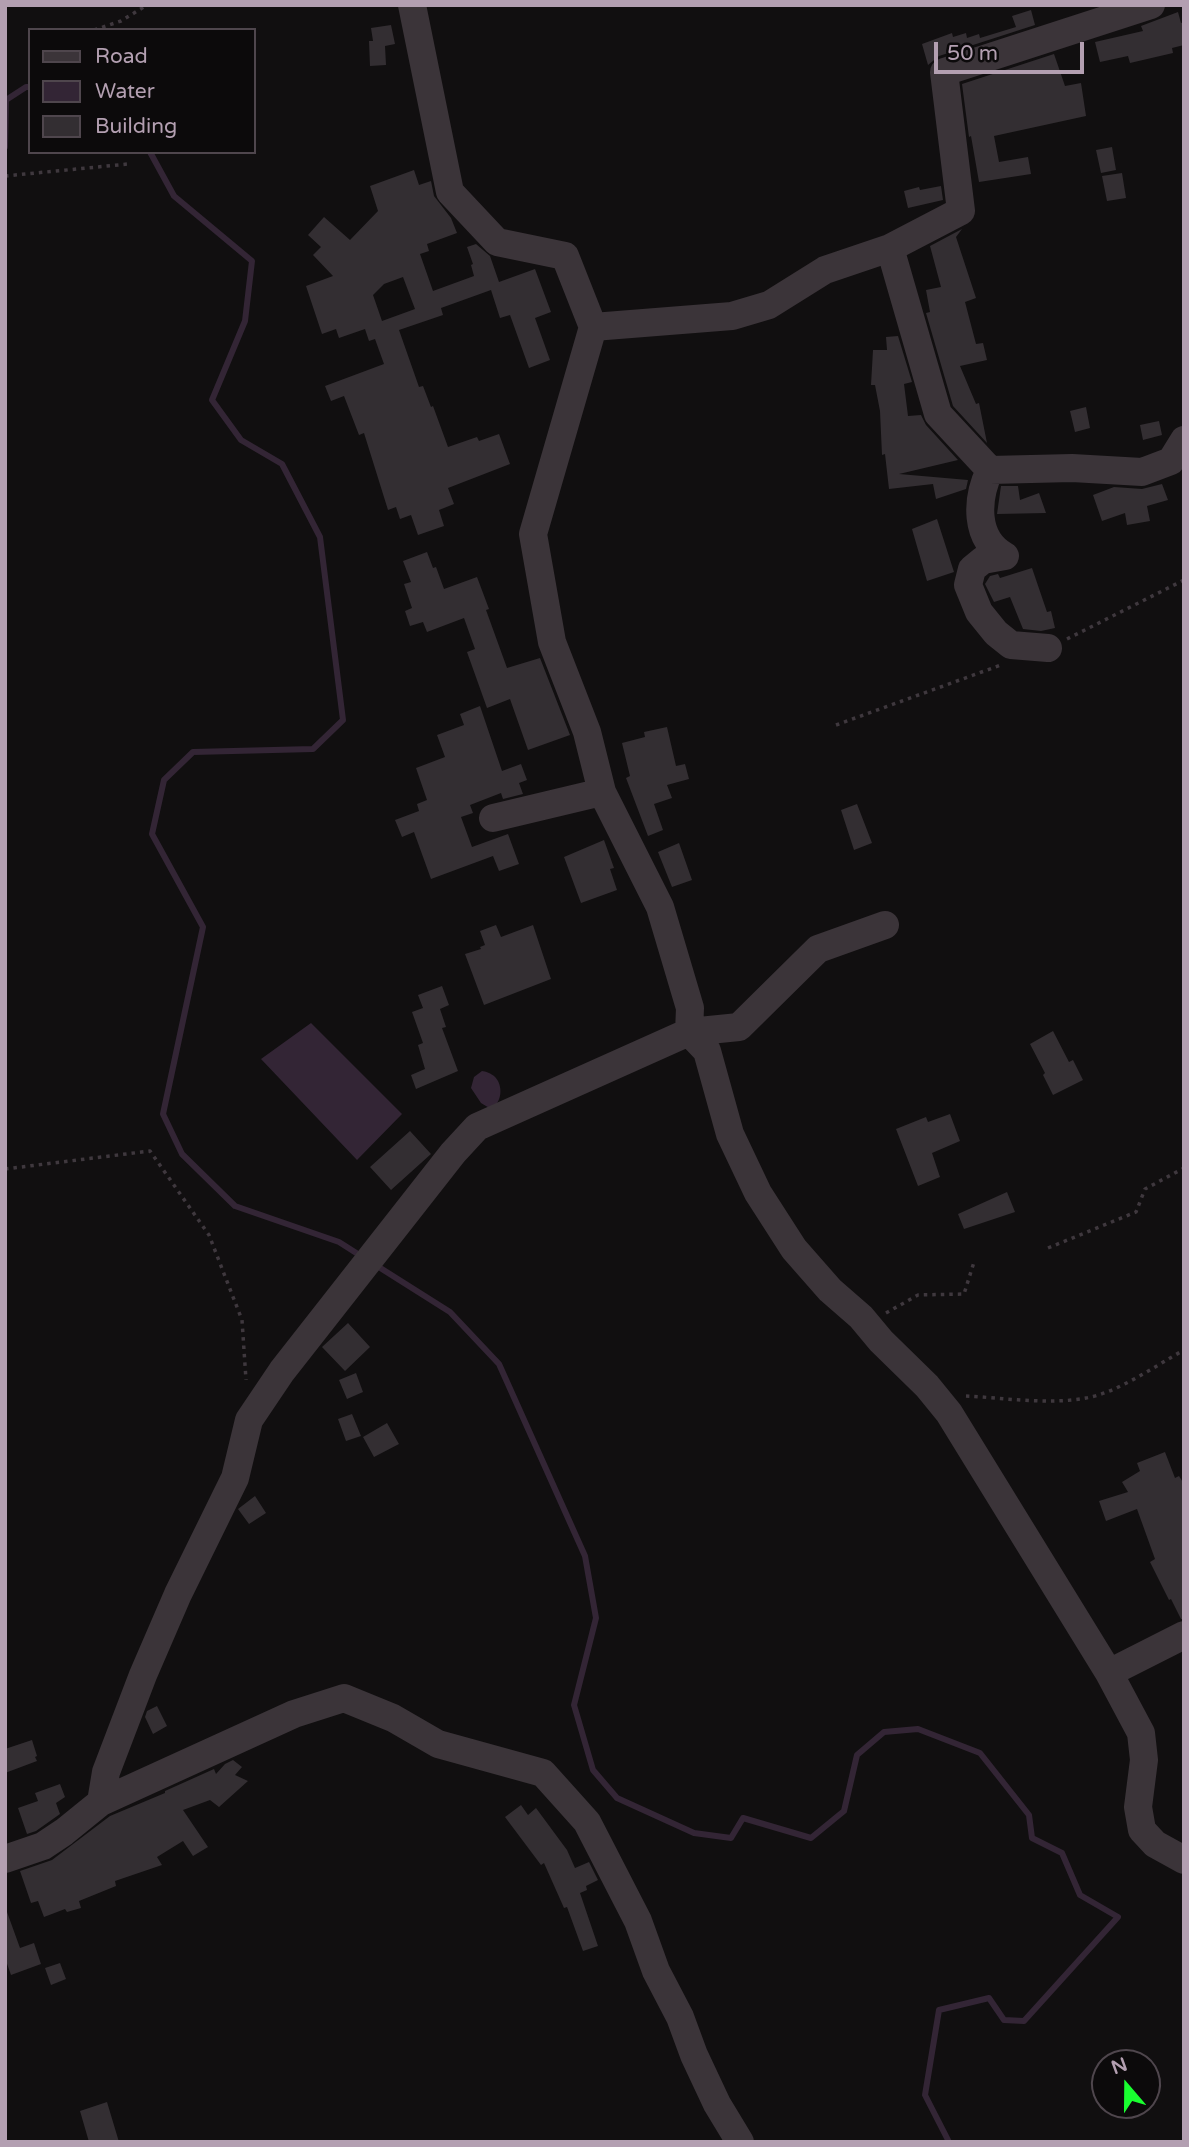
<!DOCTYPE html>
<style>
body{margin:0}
#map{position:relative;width:1189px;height:2147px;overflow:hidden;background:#110f10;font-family:"Varela Round",sans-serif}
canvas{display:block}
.frame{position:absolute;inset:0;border:7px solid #b39fb1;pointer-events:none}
.legend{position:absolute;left:28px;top:28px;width:228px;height:126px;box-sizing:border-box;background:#0c0a0b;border:2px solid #4f464d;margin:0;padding:9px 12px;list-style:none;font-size:21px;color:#b39fb1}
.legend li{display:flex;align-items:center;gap:14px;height:35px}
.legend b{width:35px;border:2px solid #4f464d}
.north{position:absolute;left:1091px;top:2049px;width:70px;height:70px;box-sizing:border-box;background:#0c0a0b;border:2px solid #4f464d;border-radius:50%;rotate:340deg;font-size:19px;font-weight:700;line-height:28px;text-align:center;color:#b39fb1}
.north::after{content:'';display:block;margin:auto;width:24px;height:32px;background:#19ff30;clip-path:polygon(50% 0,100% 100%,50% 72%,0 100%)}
.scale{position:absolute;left:934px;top:42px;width:150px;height:32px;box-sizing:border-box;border:4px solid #b39fb1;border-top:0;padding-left:9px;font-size:21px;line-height:24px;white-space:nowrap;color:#b39fb1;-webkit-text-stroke:5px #0c0a0b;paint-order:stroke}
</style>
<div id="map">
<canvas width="1189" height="2147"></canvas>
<div class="frame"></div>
<ul class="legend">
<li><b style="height:9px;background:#3b3439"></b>Road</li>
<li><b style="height:19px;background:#332535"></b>Water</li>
<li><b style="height:19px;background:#332e32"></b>Building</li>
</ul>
<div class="north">N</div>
<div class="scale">50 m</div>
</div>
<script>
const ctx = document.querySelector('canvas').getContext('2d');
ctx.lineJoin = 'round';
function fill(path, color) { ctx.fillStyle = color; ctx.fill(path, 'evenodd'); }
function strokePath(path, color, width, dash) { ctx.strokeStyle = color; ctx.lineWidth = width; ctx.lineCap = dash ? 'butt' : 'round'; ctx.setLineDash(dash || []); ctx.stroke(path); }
fill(new Path2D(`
 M 311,1023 L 402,1114 L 357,1160 L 261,1059 Z
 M 482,1071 C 485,1071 492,1074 494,1076 C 504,1085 502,1103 491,1109 L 481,1103 L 471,1088 L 474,1077 Z`), '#332535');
strokePath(new Path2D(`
 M 5,147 L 6,100 L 26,87 L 30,87
 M 150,152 L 174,196 L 252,261 L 245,321 L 212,400 L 241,440 L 282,464 L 320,537 L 343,720 L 313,749 L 193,752 L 164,780 L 152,834 L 203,927 L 163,1114 L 182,1154 L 235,1206 L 339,1242 L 361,1256
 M 374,1264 L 450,1312 L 499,1364 L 585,1556 L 596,1618 L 574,1705 L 593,1770 L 617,1798 L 694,1833 L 731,1838 L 743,1818 L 811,1838 L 844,1811 L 857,1755 L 884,1732 L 918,1729 L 980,1753 L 1029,1815 L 1032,1838 L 1062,1853 L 1080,1895 L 1118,1917 L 1024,2021 L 1004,2020 L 989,1998 L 939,2010 L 925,2095 L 949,2142`), '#332535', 6);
fill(new Path2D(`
 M 1031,10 L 1035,25 L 939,56 L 928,65 L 922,44 L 952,33 L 953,37 L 966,33 L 967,38 L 979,34 L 980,38 L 1016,27 L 1012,16 Z
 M 1178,12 L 1181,23 L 1184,22 L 1184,45 L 1172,48 L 1173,53 L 1130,63 L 1128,56 L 1100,62 L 1095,42 L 1143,31 L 1141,26 Z
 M 391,25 L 395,44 L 385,46 L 386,65 L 370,66 L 369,41 L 373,41 L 371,28 Z
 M 1054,54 L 1065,86 L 1081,83 L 1086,116 L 994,136 L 999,162 L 1028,157 L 1031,174 L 979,182 L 971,136 L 969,137 L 962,84 Z
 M 1112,147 L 1116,170 L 1101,173 L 1096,150 Z
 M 414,170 L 419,185 L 431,181 L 434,196 L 451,218 L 457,233 L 427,244 L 429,251 L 420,254 L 433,291 L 474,276 L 471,265 L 473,264 L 467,247 L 476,244 L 490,256 L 499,282 L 535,269 L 551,312 L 535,318 L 550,360 L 529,368 L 510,315 L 500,318 L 491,290 L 441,308 L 443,315 L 399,330 L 419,387 L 423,386 L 431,407 L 433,406 L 448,447 L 477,437 L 479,441 L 499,434 L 510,464 L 448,488 L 454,504 L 439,510 L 444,526 L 418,535 L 411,515 L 400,519 L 396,507 L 388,510 L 364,433 L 359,435 L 344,396 L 331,401 L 325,386 L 384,364 L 375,339 L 369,341 L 365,329 L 339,338 L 336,329 L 322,334 L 306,286 L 333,276 L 313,255 L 321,247 L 308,235 L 324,217 L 350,240 L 378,211 L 370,186 ZM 403,277 L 415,309 L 382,321 L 373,295 L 384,284 Z
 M 1122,173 L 1126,198 L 1107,201 L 1102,176 Z
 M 941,186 L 943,200 L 908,208 L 904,191 L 919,187 L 920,190 Z
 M 962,229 L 956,237 L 976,298 L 965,302 L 976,344 L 983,343 L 987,360 L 960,366 L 976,404 L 979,403 L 987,443 L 953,406 L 926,313 L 930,312 L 926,290 L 941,287 L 930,246 Z
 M 898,336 L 912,382 L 904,384 L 908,416 L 921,415 L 926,425 L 958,460 L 899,474 L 968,480 L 966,489 L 936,499 L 933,484 L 889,489 L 885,454 L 882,455 L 880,411 L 875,385 L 871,385 L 873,350 L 887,350 L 886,337 Z
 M 1086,407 L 1090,428 L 1075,432 L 1070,411 Z
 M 1159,421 L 1162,435 L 1143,440 L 1140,425 Z
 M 1162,484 L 1168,500 L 1147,506 L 1150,521 L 1127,525 L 1125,513 L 1102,521 L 1093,495 L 1114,487 L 1142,489 Z
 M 1001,486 L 1018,486 L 1020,500 L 1039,493 L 1046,513 L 997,514 Z
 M 937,519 L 954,572 L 927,581 L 912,529 Z
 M 427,552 L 433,568 L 436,567 L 444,589 L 477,577 L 489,609 L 486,610 L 507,668 L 540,658 L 570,735 L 528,750 L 510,699 L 487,708 L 467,652 L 475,649 L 464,618 L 427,632 L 423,622 L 410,626 L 405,611 L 412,608 L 404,584 L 411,582 L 403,561 Z
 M 1032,568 L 1047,612 L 1051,611 L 1055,628 L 1041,631 L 1023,629 L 1010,597 L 994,602 L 985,584 L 990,576 L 998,574 L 1000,578 Z
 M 480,706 L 502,771 L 521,764 L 527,780 L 519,783 L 523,794 L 503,799 L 501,793 L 470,805 L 473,813 L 461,817 L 472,847 L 508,834 L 519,864 L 499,871 L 493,856 L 431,879 L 414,832 L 402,837 L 395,820 L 419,811 L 417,804 L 427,800 L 416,768 L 445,757 L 437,735 L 464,725 L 460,714 Z
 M 667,727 L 676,766 L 685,764 L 689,779 L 667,785 L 672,798 L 654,804 L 663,830 L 648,836 L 626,778 L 630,776 L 622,743 L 645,737 L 644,732 Z
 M 857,804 L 872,843 L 854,850 L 841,810 Z
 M 604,840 L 614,868 L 610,869 L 617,890 L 581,903 L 564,857 Z
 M 679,843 L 692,880 L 672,887 L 658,852 Z
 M 496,925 L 501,937 L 533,925 L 551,979 L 484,1005 L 465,954 L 481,949 L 480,947 L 485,945 L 480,931 Z
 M 442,986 L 449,1005 L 440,1009 L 446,1027 L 442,1028 L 458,1071 L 416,1089 L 411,1075 L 425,1069 L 418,1045 L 423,1043 L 412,1012 L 423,1008 L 418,995 Z
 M 1053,1031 L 1069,1062 L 1073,1060 L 1083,1080 L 1053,1095 L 1043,1075 L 1045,1073 L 1030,1044 Z
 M 950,1114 L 960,1141 L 932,1153 L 940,1177 L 918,1186 L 896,1129 L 926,1117 L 928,1122 Z
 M 410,1131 L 431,1154 L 391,1190 L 370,1167 Z
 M 1007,1192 L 1015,1212 L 964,1229 L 958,1214 Z
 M 348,1323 L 370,1347 L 345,1371 L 322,1347 Z
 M 356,1373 L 363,1392 L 347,1399 L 339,1380 Z
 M 352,1414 L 361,1436 L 346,1441 L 338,1419 Z
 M 387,1423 L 399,1444 L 374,1457 L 363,1437 Z
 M 1165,1452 L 1175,1478 L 1179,1476 L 1184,1484 L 1184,1619 L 1181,1619 L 1171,1599 L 1169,1600 L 1150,1562 L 1155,1559 L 1137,1509 L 1106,1521 L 1099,1501 L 1128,1492 L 1122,1482 L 1140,1471 L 1137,1463 Z
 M 255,1496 L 266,1513 L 249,1524 L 238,1509 Z
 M 157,1706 L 167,1726 L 153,1734 L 145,1717 L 147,1711 Z
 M 32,1740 L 37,1756 L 35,1757 L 37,1761 L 5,1773 L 5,1749 Z
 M 233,1760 L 242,1767 L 235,1775 L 248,1781 L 219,1807 L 210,1800 L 183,1810 L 208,1847 L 193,1856 L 183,1841 L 157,1857 L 162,1865 L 115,1881 L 116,1886 L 79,1901 L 81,1908 L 67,1912 L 65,1909 L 44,1917 L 38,1901 L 31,1903 L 20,1871 L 52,1860 L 110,1816 L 165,1793 L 165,1791 L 214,1769 L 216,1774 L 225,1764 Z
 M 60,1784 L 65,1797 L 56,1803 L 60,1814 L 36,1831 L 27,1834 L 18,1808 L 38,1801 L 35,1793 Z
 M 521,1805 L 528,1815 L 536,1808 L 567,1850 L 575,1868 L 589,1862 L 598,1880 L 586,1886 L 587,1890 L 580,1893 L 598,1946 L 583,1951 L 567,1907 L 564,1908 L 544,1863 L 541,1865 L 505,1817 Z
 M 7,1912 L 20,1948 L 34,1943 L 41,1964 L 11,1975 L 5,1958 L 5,1913 Z
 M 60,1963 L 66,1979 L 51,1985 L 45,1968 Z
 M 107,2102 L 119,2142 L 89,2142 L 80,2111 Z`), '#332e32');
strokePath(new Path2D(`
 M 94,30 L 121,21 L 147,5
 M 5,176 L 128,164
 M 1067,639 L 1184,580
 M 836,725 L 1001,665
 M 5,1169 L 150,1151 L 209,1235 L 242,1320 L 246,1380
 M 1048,1248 L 1136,1212 L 1145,1189 L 1184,1168
 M 886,1313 L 918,1295 L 964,1294 L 974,1262
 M 966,1396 C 1004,1398 1050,1405 1086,1398 C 1117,1393 1155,1366 1184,1350`), '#3f383e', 3.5, [3.5, 5]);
strokePath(new Path2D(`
 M 412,5 L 450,192 L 497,242 L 565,256 L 593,327 L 533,534 L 552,642 L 587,732 L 602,792 L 660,907 L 690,1008 L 689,1032 L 707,1051 L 730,1134 L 758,1193 L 794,1249 L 830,1290 L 861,1317 L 881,1341 L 927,1386 L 949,1413 L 1109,1673 L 1141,1733 L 1144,1760 L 1138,1807 L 1142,1830 L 1155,1844 L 1184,1860
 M 890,248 L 938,414 L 990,470 L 1072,468 L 1142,472 L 1171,461 L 1184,440
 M 593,327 L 732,316 L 769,305 L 825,270 L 890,248 L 961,211 L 944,72 L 1151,5
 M 990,470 C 976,499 974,539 1005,556 L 983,560 L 972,569 L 968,585 L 979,612 L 996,633 L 1011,645 L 1048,648
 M 493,818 L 602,792
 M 1109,1673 L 1184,1635
 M 101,1802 L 294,1714 L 344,1698 L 393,1718 L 438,1744 L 543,1773 L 587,1822 L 638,1921 L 656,1971 L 680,2017 L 694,2055 L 717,2104 L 740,2142
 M 5,1859 L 43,1846 L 64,1832 L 101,1802 L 106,1772 L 143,1675 L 178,1594 L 235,1478 L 249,1420 L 282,1371 L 453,1153 L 477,1127 L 689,1032 L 739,1027 L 818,949 L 885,925`), '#3b3439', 28);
</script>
